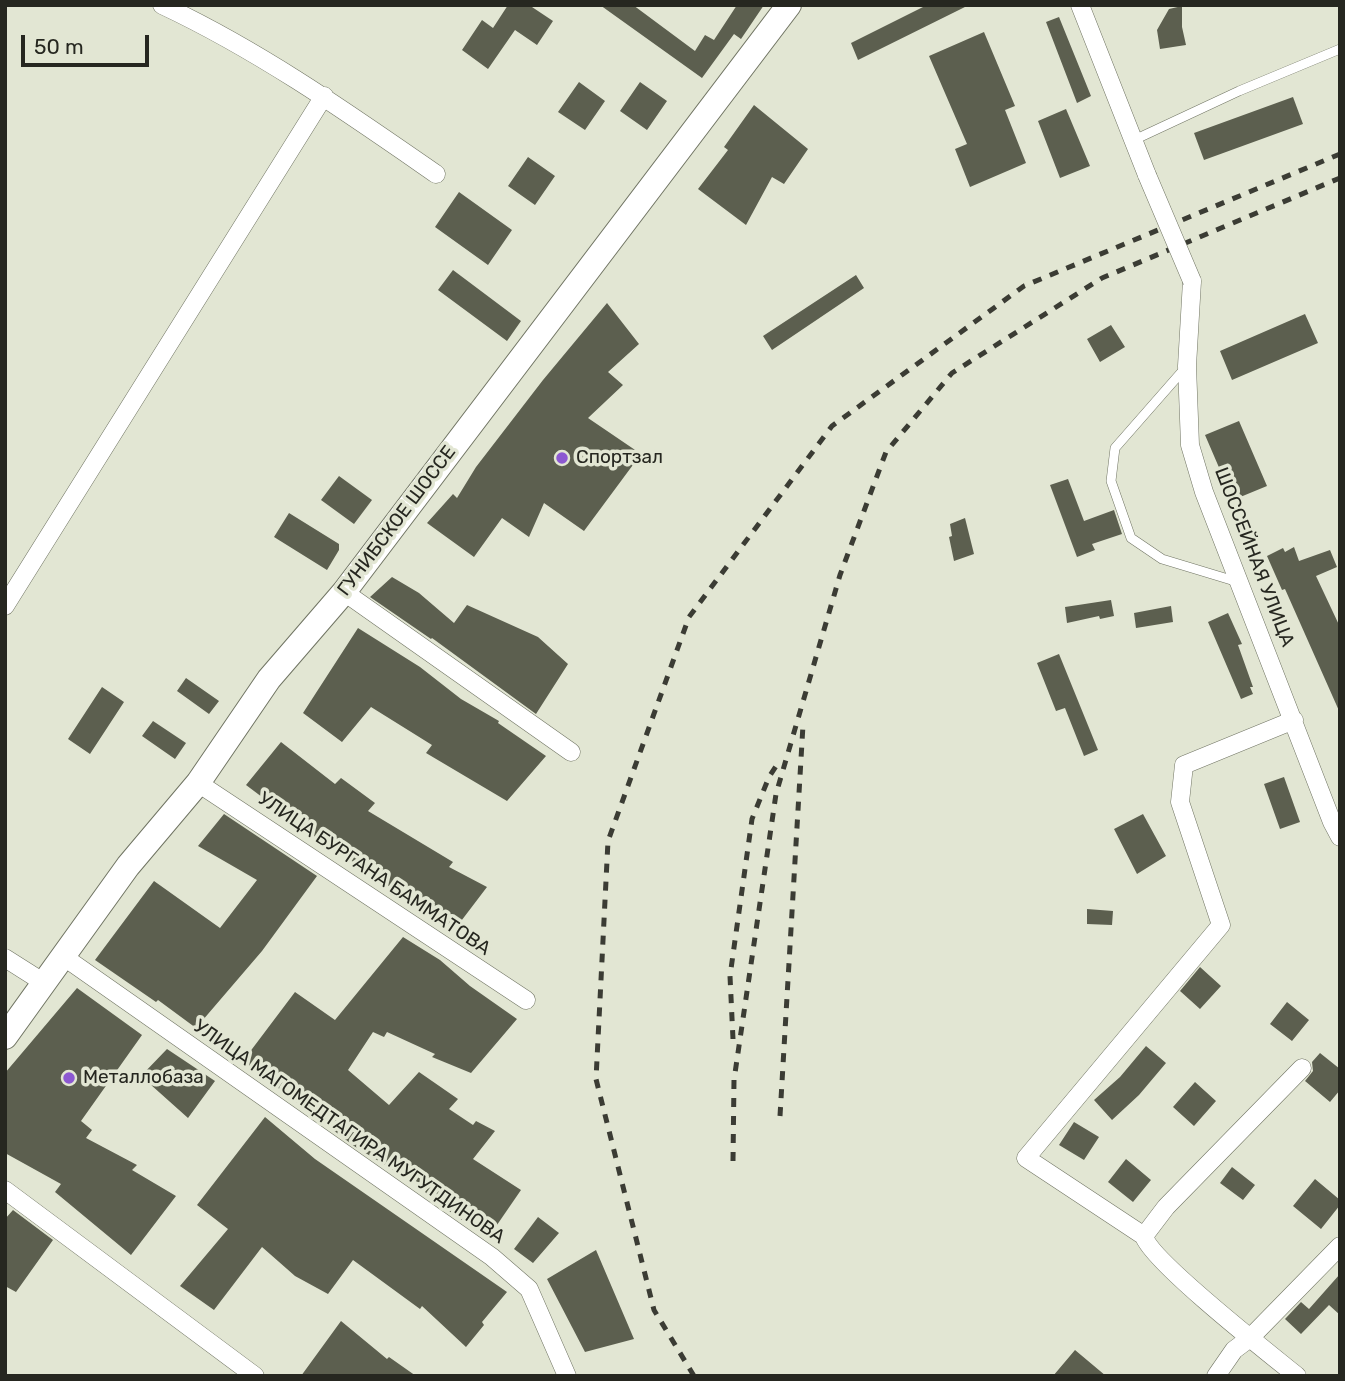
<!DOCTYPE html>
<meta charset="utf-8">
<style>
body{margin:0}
#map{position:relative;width:1345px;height:1381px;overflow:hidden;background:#e2e6d3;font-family:Rubik,sans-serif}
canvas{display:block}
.frame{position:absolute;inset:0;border:7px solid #262720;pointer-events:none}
.scale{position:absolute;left:21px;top:35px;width:128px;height:32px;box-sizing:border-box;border:4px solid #262720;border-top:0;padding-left:9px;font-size:21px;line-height:24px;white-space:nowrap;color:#262720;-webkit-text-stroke:5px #e2e6d3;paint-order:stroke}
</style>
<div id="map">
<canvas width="1345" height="1381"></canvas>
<div class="frame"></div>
<div class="scale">50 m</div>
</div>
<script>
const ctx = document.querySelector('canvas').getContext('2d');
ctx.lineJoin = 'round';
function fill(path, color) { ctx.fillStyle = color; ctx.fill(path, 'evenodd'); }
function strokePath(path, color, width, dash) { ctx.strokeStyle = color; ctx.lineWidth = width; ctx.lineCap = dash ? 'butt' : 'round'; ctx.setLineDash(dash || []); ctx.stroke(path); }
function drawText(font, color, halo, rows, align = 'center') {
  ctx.font = font + ' Rubik,sans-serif'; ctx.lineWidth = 7; ctx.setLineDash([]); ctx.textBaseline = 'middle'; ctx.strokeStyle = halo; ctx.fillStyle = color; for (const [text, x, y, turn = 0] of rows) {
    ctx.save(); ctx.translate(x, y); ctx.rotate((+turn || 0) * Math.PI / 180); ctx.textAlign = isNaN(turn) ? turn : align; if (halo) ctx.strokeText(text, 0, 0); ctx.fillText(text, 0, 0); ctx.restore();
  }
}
fill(new Path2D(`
 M 508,5 L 529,5 L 553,21 L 537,45 L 515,30 L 488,69 L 462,50 L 482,20 L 493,28 Z
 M 600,5 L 633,5 L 695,51 L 705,35 L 714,40 L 737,5 L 764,5 L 741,39 L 734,34 L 702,78 Z
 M 927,5 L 969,5 L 858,60 L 851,43 Z
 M 1182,6 L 1182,27 L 1186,45 L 1160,49 L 1157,30 L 1169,9 Z
 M 1059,17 L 1091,96 L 1077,103 L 1046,22 Z
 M 984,32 L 1015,106 L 1005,110 L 1026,163 L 970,187 L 955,149 L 967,144 L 929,56 Z
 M 579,82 L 605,101 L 585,130 L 558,112 Z
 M 640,82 L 667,101 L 647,130 L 620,111 Z
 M 1293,97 L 1303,124 L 1204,160 L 1194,133 Z
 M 754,105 L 808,149 L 784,184 L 772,177 L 746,225 L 698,189 L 728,150 L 724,147 Z
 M 1066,109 L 1090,166 L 1060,178 L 1038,121 Z
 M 528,157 L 555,176 L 535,205 L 508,186 Z
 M 459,192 L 512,230 L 488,265 L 435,227 Z
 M 453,270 L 521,321 L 507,341 L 438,290 Z
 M 856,275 L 864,288 L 772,350 L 763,336 Z
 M 607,303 L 639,344 L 608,372 L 623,385 L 588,418 L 641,454 L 584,531 L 544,503 L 529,537 L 502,518 L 474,557 L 427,523 L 453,494 L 457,498 L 476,467 L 543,380 Z
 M 1305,314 L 1318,343 L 1232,380 L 1220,351 Z
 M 1111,325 L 1125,347 L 1100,362 L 1087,339 Z
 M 1239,421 L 1267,486 L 1233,500 L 1205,435 Z
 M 339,476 L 372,500 L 354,524 L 321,500 Z
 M 1068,479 L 1084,521 L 1114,510 L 1122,534 L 1092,544 L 1095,550 L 1077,557 L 1050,485 Z
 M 289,513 L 339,544 L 339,550 L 327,570 L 274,537 Z
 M 965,518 L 974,554 L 954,561 L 949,537 L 952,536 L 950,524 Z
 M 1294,547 L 1299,561 L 1330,550 L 1337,567 L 1316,576 L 1340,627 L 1340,713 L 1285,589 L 1282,590 L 1267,556 L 1283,548 L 1285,552 Z
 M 392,577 L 419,593 L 454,623 L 467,605 L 538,637 L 568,664 L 536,714 L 432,638 L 431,639 L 370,597 Z
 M 1111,600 L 1114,616 L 1100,619 L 1099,616 L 1067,623 L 1065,607 Z
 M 1171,606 L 1173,622 L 1136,628 L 1134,613 Z
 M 1228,613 L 1242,644 L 1238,645 L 1253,687 L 1250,687 L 1253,694 L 1241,699 L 1208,622 Z
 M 358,628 L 420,667 L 461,699 L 499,721 L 498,723 L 546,756 L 507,801 L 426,753 L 432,745 L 371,707 L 342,742 L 303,713 Z
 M 1059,654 L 1098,750 L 1084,756 L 1065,708 L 1056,711 L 1037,663 Z
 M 186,678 L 219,701 L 209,714 L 177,691 Z
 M 102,687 L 124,702 L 90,754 L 68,739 Z
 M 153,721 L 186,743 L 175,759 L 142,736 Z
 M 281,742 L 335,784 L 341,778 L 375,803 L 368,811 L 453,862 L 449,867 L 487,887 L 452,933 L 412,905 L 374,874 L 334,851 L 246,785 Z
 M 1284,777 L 1300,822 L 1280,829 L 1264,784 Z
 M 224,814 L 317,876 L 262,951 L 196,1028 L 158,1000 L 156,1002 L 95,960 L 154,881 L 220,928 L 257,880 L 198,846 Z
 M 1143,814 L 1166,856 L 1137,874 L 1114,829 Z
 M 1087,909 L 1113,911 L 1112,925 L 1087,924 Z
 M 403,937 L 440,960 L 470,986 L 517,1019 L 471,1073 L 432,1057 L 435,1054 L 387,1032 L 384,1037 L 373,1032 L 348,1070 L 389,1105 L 419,1072 L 458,1099 L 449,1109 L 473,1125 L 476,1121 L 495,1131 L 473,1159 L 521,1190 L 488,1238 L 439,1204 L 425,1192 L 429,1187 L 400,1174 L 354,1146 L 243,1061 L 295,992 L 335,1020 Z
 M 1200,967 L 1221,986 L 1200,1009 L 1180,991 Z
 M 77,988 L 142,1035 L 81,1121 L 92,1130 L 86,1138 L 137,1165 L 132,1170 L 176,1196 L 131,1255 L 55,1192 L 61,1184 L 5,1153 L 5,1073 Z
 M 1287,1002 L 1309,1020 L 1292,1041 L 1270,1024 Z
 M 1146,1046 L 1166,1063 L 1139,1095 L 1112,1120 L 1094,1100 L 1120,1077 Z
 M 167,1049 L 215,1081 L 188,1118 L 141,1076 Z
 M 1320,1053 L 1340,1069 L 1340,1090 L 1330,1102 L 1305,1081 L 1313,1071 L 1312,1062 Z
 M 1195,1082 L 1216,1101 L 1194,1126 L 1173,1107 Z
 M 265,1117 L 315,1159 L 507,1292 L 482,1322 L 484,1325 L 466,1347 L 422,1306 L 420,1309 L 353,1260 L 328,1294 L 295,1276 L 262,1247 L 214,1310 L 180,1286 L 228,1229 L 197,1205 Z
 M 1074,1122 L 1099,1137 L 1084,1160 L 1059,1145 Z
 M 1126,1159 L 1151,1180 L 1133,1202 L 1108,1182 Z
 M 1232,1167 L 1255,1185 L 1243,1200 L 1220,1183 Z
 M 1315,1179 L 1340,1200 L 1340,1205 L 1321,1229 L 1293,1206 Z
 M 13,1210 L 53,1240 L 16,1292 L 5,1286 L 5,1219 Z
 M 538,1217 L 559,1233 L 533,1263 L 514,1249 Z
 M 596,1250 L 634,1339 L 585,1352 L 547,1279 Z
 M 1340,1274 L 1340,1315 L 1329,1305 L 1301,1334 L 1285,1319 L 1301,1302 L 1309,1309 Z
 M 341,1321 L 387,1359 L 389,1357 L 416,1376 L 301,1376 Z
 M 1075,1350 L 1106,1376 L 1053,1376 Z`), '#5c5f4f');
const lane = new Path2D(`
 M 1134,140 L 1239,91 L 1340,49
 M 1186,367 L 1115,448 L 1111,481 L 1131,538 L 1162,559 L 1238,582`);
const street = new Path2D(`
 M 162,5 C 260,51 348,113 436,174
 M 1080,5 L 1147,175
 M 1192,281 L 1187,366 L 1190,445 L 1204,492 L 1332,822 L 1340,837
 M 344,592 L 571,752
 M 5,606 L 324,96
 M 198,783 L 526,1000
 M 64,957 L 492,1257 L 529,1289 L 567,1376
 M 5,958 L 46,984
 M 5,1190 L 255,1376
 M 1144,1236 L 1026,1158 L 1221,925 L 1180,802 L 1184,765 L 1294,720
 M 1216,1376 L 1234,1350 L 1250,1338 L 1340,1246
 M 1297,1376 C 1271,1355 1149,1259 1144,1236 L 1166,1207 L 1302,1068`);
const secondary = new Path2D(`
 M 5,1037 L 128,866 L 198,783 L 269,679 L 344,592 L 789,5`);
strokePath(lane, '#707463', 10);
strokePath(street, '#707463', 19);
strokePath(secondary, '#707463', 26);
strokePath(lane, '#fff', 9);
strokePath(street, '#fff', 18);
strokePath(secondary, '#fff', 24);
strokePath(new Path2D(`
 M 733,1039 L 730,976 L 752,819 L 769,777 L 780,760
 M 780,1116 L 803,725
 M 733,1161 L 734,1080 L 776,794 L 840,575 L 886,452 L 952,373 L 1102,278 L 1340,178
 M 694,1376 L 654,1310 L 596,1079 L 608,841 L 689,617 L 832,426 L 1024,286 L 1340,154`), '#3b3c34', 5, [9, 9]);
const streetBridge = new Path2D(`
 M 1147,175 L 1192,281`);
strokePath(streetBridge, '#707463', 19, []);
strokePath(streetBridge, '#fff', 18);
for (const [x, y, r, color] of [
 [562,458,7,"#8c58d1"],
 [69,1078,7,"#8c58d1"]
]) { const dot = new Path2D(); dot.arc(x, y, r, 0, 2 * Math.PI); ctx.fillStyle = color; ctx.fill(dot); strokePath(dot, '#e2e6d3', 2.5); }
drawText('19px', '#262720', '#e2e6d3', [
 ["Спортзал",576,458],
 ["Металлобаза",83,1078]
], 'left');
drawText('19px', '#262720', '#e2e6d3', [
 ["ГУНИБСКОЕ ШОССЕ",397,521,-53],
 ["ШОССЕЙНАЯ УЛИЦА",1254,557,69],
 ["УЛИЦА БУРГАНА БАММАТОВА",374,874,34],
 ["УЛИЦА МАГОМЕДТАГИРА МУГУТДИНОВА",349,1132,35]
]);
</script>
